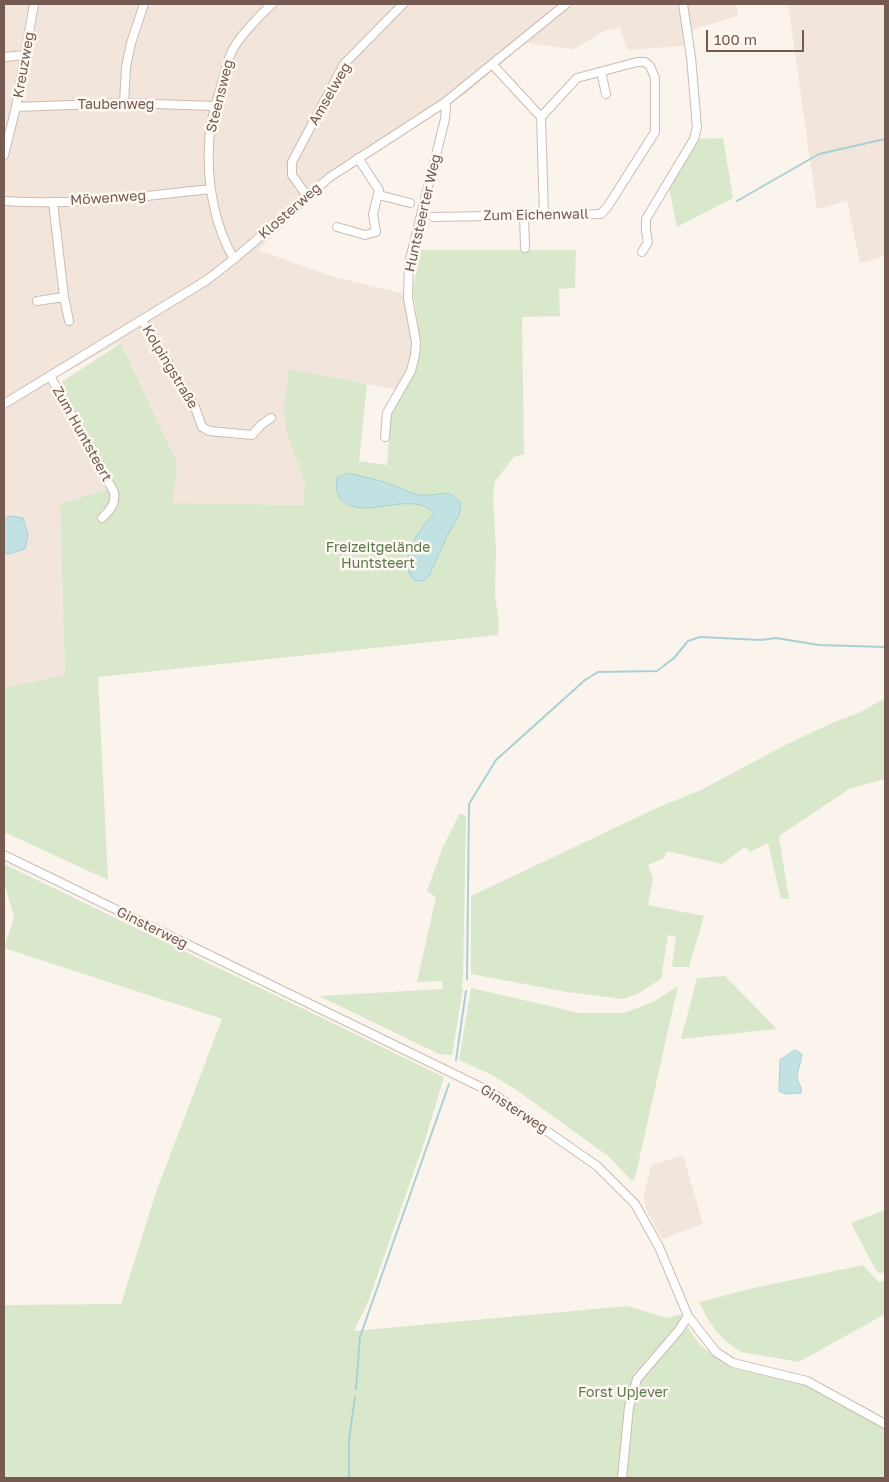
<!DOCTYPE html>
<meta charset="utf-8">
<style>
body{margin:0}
#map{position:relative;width:889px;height:1482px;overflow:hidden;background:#fbf4ec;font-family:"Golos Text",sans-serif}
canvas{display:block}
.frame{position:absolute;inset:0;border:5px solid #745a50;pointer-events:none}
.scale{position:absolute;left:706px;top:30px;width:98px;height:22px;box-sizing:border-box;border:2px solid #745a50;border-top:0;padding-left:6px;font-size:15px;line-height:18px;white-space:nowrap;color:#745a50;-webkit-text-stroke:4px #fef8f2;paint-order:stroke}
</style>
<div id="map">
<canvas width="889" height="1482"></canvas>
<div class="frame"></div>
<div class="scale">100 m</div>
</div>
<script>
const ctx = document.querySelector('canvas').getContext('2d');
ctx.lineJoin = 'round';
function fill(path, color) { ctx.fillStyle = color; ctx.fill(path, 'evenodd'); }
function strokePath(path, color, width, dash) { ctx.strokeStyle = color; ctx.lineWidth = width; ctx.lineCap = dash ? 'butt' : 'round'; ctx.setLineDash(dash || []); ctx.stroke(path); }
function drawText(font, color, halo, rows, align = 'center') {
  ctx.font = font + ' "Golos Text",sans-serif'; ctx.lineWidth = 5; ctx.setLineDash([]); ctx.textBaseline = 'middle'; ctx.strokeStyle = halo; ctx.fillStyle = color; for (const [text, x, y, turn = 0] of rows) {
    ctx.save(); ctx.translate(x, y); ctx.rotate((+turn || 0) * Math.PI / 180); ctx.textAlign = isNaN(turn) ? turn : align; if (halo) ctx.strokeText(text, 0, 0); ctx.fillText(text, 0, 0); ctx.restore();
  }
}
fill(new Path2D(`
 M 4,4 L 736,4 L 738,16 L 691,30 L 693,45 L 627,50 L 620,27 L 604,31 L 574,49 L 525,43 L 467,93 L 332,181 L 258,250 L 331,276 L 405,294 L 414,344 L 408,371 L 397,390 L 289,369 L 287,434 L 305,484 L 302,505 L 173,503 L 177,462 L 121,342 L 48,382 L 107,491 L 60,505 L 65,676 L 4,688 Z
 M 788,4 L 885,4 L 885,256 L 860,263 L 847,201 L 817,209 Z
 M 683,1155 L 703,1224 L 662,1239 L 646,1209 L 644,1195 L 651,1165 Z`), '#f2e5db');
fill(new Path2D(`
 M 723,138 L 733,198 L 677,227 L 668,183 L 694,139 Z
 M 420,250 L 576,250 L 575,288 L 559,289 L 560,316 L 522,317 L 524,454 L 514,457 L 495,481 L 493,495 L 496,552 L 495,595 L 499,623 L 498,635 L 98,677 L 108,880 L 4,832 L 4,688 L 65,675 L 60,504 L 115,487 L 60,383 L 121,343 L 177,462 L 173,503 L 303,505 L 305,484 L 287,434 L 284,409 L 289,369 L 367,384 L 359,461 L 387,465 L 391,417 L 414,374 L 419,357 L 420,339 L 413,291 Z
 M 885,698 L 885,779 L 849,789 L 779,836 L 789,899 L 781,899 L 768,843 L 750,852 L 745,847 L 722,864 L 667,851 L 664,858 L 648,865 L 653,878 L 648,905 L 704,916 L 689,967 L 672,967 L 676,937 L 668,935 L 661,979 L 639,993 L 623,999 L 567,992 L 471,974 L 471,896 L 659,807 L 701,790 L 785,745 L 834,722 L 859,713 Z
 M 460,813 L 466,816 L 463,980 L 461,988 L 463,988 L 452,1055 L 439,1054 L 319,996 L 443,989 L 442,981 L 417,982 L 436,897 L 427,891 L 442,849 Z
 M 4,864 L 444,1077 L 424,1143 L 368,1302 L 354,1331 L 628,1306 L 667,1318 L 681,1314 L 682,1319 L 700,1345 L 731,1368 L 805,1385 L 885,1421 L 885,1478 L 4,1478 L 4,1305 L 121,1304 L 156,1192 L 222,1019 L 4,948 L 14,917 L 4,882 Z
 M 725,976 L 777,1029 L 681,1039 L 697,978 Z
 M 678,986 L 635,1178 L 632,1181 L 608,1156 L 515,1089 L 492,1075 L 459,1060 L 471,988 L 580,1013 L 624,1013 L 653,1002 Z
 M 885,1210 L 885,1271 L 880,1274 L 875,1269 L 851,1223 Z
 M 863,1265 L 879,1282 L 885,1281 L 885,1314 L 799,1362 L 741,1352 C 720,1340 709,1323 699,1302 L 754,1288 Z`), '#d9e8cb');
const water = new Path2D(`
 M 349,473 C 364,477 381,480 395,486 C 404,489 412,494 421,495 C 439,497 447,486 461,503 L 459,515 L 447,536 L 429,576 L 423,581 L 414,580 C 395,559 420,530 434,513 C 412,491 375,516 349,505 C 345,504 342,500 339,498 L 336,488 L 337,478 Z
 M 13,516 L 23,518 L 28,535 L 25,549 L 8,554 L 4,553 L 4,519 Z
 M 795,1050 L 802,1054 C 801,1063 796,1072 798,1081 C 800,1086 802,1087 801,1093 L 785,1094 L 779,1091 L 780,1060 Z`);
fill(water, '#c1e1e3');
strokePath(water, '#a9d1d4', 1);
strokePath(new Path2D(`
 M 737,201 L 819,154 L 885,139
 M 467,979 L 469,804 L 496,760 L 585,680 L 598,672 L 657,671 L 674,658 L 688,641 L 700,637 L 761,640 L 776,638 L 819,645 L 885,647
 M 456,1060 L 466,991
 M 356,1389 L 360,1337 L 449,1084
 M 349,1478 L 349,1440 L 355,1397`), '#a9d1d4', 2);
const minor = new Path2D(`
 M 4,57 L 26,55
 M 601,72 L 606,94
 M 124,103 L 126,67 L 131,43 L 144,4
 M 16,107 L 124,103 L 215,106
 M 541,117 L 544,215
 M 4,155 L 16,107 L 34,4
 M 379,195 L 410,203
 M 307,196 L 292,175 L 292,162 L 344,64 L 403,4
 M 4,201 C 73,206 143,196 211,189
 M 524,215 L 525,248
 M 433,217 L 601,214 L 608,206 L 655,132 L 655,78 L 650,66 L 645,62 L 637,62 L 577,78 L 541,117 L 492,64
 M 337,227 L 365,235 L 376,232 L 373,214 L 379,190 L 358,158
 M 642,252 L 648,242 L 646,231 L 646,219 L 694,139 L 697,127 L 691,57 L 683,4
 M 234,259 C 215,227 207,184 209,146 C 209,125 216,103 222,83 C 225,73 227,63 231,53 C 237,39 260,15 272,4
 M 64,297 L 69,321
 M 37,301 L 64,297 L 53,202
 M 142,320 L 195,407 L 202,427 L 209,431 L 252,435 L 261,425 L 271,418
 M 50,376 L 114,492 C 116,504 110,510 102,518
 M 4,404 L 207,280 L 234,259 L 330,177 L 444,103 L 566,4
 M 385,437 L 387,413 L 411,371 L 415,355 L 416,342 L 408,298 L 409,263 L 445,119 L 446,106 L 444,103
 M 4,855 L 491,1092 L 597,1166 L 635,1204 L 659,1247 L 688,1316 L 716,1352 L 733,1363 L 807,1381 L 885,1424
 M 622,1478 L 629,1407 L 637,1379 L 679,1330 L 688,1316`);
strokePath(minor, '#ccbcb2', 10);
strokePath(minor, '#fff', 8);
drawText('14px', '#745a50', '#fef8f2', [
 ["Kreuzweg",24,65,-80],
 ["Amselweg",330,94,-60],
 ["Steensweg",220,96,-76],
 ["Taubenweg",116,105],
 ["Möwenweg",108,198,-4],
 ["Klosterweg",290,211,-41],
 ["Huntsteerter Weg",423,213,-77],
 ["Zum Eichenwall",536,215,-1],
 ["Kolpingstraße",170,367,59],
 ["Zum Huntsteert",82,434,61],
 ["Ginsterweg",152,928,26],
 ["Ginsterweg",514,1109,33]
]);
drawText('14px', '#5b784a', '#fef8f2', [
 ["Freizeitgelände",378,548],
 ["Huntsteert",378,564],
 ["Forst Upjever",623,1393]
]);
</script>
